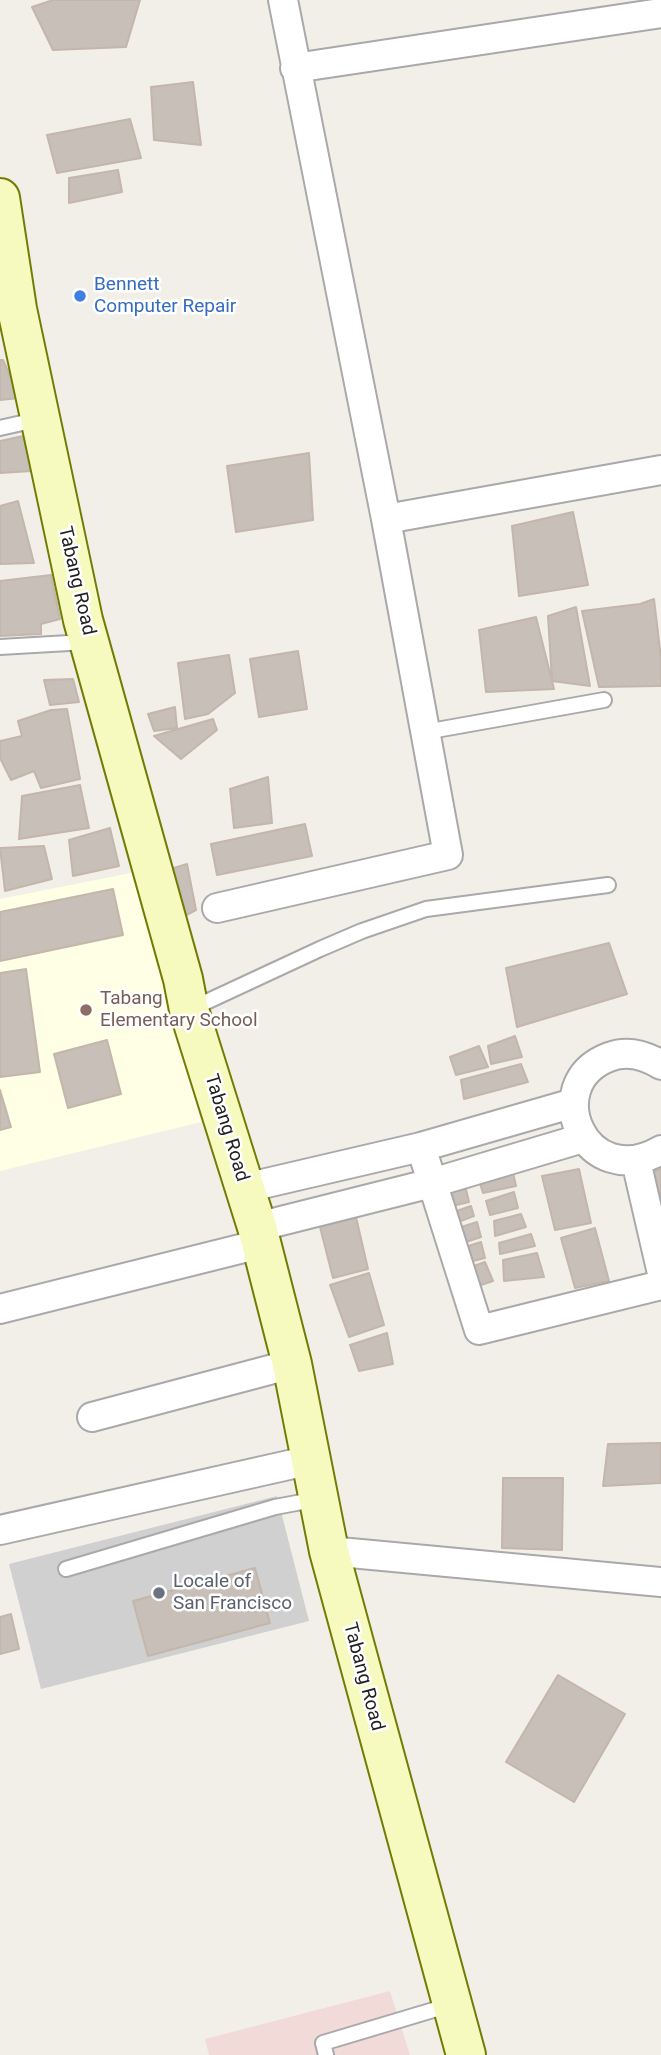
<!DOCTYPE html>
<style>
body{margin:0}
canvas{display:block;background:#f2efe9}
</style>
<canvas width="661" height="2055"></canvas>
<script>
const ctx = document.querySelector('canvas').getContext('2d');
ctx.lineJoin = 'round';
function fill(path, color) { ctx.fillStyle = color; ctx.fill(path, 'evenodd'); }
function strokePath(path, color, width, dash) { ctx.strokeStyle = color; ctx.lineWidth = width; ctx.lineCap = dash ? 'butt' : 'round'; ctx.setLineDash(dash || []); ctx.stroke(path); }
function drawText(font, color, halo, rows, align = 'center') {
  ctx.font = font + ' Roboto,sans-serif'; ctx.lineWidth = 5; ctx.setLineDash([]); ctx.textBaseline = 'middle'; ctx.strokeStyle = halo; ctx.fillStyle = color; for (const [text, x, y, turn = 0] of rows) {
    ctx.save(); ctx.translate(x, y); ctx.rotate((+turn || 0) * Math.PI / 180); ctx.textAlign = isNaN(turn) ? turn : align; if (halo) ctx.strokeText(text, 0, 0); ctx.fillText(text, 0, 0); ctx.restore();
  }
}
fill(new Path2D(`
 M 390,1991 L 410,2055 L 209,2055 L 205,2039 Z`), '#f2dad9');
fill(new Path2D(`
 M 136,872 L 201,1122 L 0,1171 L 0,899 Z`), '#ffffe5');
fill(new Path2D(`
 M 277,1496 L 309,1621 L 41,1689 L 9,1564 Z`), '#d0d0d0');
const building = new Path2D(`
 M 53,0 L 140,0 L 126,47 L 53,50 L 32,7 Z
 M 193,82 L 201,145 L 154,140 L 151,87 Z
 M 130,119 L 141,158 L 57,173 L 47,135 Z
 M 118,170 L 122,192 L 69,203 L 69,178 Z
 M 0,360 L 3,360 L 20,398 L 0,400 Z
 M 23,436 L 32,471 L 0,473 L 0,441 Z
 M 309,453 L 313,520 L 236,532 L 227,466 Z
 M 18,501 L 34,563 L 0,564 L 0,506 Z
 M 573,512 L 588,585 L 519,596 L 512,526 Z
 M 51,575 L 60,619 L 41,624 L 41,634 L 0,636 L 0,581 Z
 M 654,599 L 661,658 L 661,686 L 599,687 L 582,611 L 640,604 Z
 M 576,607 L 590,686 L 552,681 L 548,616 Z
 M 536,617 L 554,689 L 486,692 L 479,630 Z
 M 298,651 L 307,709 L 259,717 L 250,659 Z
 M 229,655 L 235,693 L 208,714 L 185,719 L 178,663 Z
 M 73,679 L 79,702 L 50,705 L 44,680 Z
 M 175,707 L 177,728 L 154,731 L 148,714 Z
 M 67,709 L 80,779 L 41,788 L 34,771 L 11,780 L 0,758 L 0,741 L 22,736 L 18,721 L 51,710 Z
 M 213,719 L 217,730 L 181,759 L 154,736 Z
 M 268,777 L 272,823 L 234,828 L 230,789 Z
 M 80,785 L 89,828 L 19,839 L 22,796 Z
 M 305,824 L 312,856 L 217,875 L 211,844 Z
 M 110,828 L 119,866 L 73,876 L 69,840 Z
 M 44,846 L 52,879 L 5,891 L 0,848 Z
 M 187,864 L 196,910 L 175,921 L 164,871 Z
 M 113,889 L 123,935 L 0,961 L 0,912 Z
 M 609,943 L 627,994 L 517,1027 L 506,968 Z
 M 26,969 L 40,1072 L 0,1077 L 0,973 Z
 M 515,1036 L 522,1057 L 491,1064 L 488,1046 Z
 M 107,1040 L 121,1094 L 68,1108 L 54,1054 Z
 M 479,1046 L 488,1067 L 456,1075 L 450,1057 Z
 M 521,1064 L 528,1082 L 464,1099 L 461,1080 Z
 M 0,1090 L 11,1127 L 0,1130 Z
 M 512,1168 L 516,1186 L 483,1193 L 478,1177 Z
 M 579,1169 L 591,1223 L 555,1230 L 542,1176 Z
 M 661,1169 L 661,1208 L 650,1173 Z
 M 464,1181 L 469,1202 L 444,1208 L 440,1188 Z
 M 514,1192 L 518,1208 L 490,1215 L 486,1201 Z
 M 471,1206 L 474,1216 L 450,1225 L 448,1214 Z
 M 521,1214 L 526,1227 L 495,1236 L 494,1221 Z
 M 356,1217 L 368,1269 L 333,1278 L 320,1227 Z
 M 477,1222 L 481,1237 L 457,1245 L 455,1229 Z
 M 595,1228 L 609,1281 L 575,1288 L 561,1238 Z
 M 531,1234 L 535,1246 L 500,1254 L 499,1243 Z
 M 481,1242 L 485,1258 L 461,1264 L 459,1249 Z
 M 537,1253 L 544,1277 L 504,1281 L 503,1260 Z
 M 485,1262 L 493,1281 L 469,1289 L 463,1270 Z
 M 369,1273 L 384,1325 L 349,1337 L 330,1285 Z
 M 387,1333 L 393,1364 L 359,1371 L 350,1345 Z
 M 661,1443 L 661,1483 L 603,1486 L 608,1444 Z
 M 503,1478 L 563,1478 L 562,1550 L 502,1548 Z
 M 255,1568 L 270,1623 L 148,1656 L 133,1601 Z
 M 11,1614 L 19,1649 L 0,1654 L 0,1617 Z
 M 558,1675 L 625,1714 L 574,1802 L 506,1762 Z`);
fill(building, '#c7bfb8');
strokePath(building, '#c4b6ab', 2);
const lane = new Path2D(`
 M 0,428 L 40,419
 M 0,647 L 86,642
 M 425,732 L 604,700
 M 191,1009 L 320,949 L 362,931 L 426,909 L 608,885
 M 66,1569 L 275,1507 L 318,1499
 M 326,2055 L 323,2043 L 450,2005`);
const street = new Path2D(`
 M 283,0 L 386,519 L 661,470
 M 295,68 L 661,13
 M 217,908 L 448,855 L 386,519
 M 661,1065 C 645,1055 627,1050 609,1057 C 538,1084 585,1194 661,1150
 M 421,1147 L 479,1330 L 661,1285
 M 636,1161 L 661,1269
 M 245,1188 L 421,1147 L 574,1103
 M 257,1227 L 432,1183 L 583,1138
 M 0,1309 L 260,1244
 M 92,1417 L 292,1364
 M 0,1530 L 311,1460
 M 329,1551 L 661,1582`);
const secondary = new Path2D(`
 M 0,198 L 17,309 L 83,620 L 183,979 L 189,1010 L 257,1227 L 292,1364 L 329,1551 L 466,2055`);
strokePath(lane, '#a9a9a9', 18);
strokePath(street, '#a9a9a9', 32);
strokePath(secondary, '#707d05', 42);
strokePath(lane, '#fff', 14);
strokePath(street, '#fff', 28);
strokePath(secondary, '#f7fabf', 38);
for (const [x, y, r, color] of [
 [80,296,7,"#3f7fe0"],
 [86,1010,7,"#8d6e63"],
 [159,1593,7,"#6b7280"]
]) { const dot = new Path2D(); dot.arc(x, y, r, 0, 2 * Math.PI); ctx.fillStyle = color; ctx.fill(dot); strokePath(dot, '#fff', 2.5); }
drawText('19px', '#366cbe', '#fff', [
 ["Bennett",94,285],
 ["Computer Repair",94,307]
], 'left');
drawText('19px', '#222', '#fff', [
 ["Tabang Road",76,581,77],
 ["Tabang Road",226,1128,73],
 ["Tabang Road",363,1677,75]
]);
drawText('19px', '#785e54', '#fff', [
 ["Tabang",100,999],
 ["Elementary School",100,1021]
], 'left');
drawText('19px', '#5b616d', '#fff', [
 ["Locale of",173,1582],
 ["San Francisco",173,1604]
], 'left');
</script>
